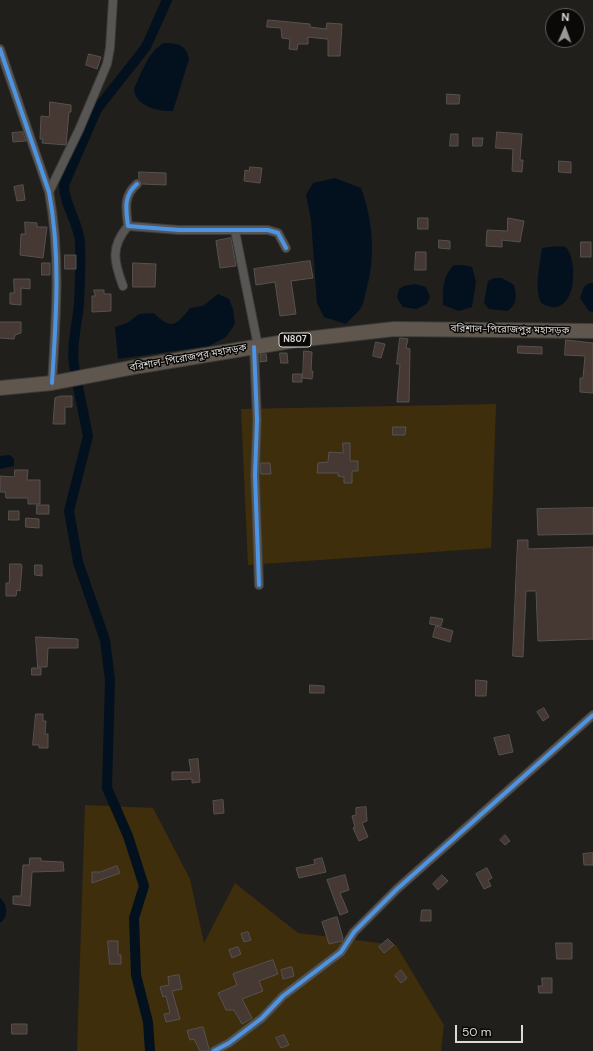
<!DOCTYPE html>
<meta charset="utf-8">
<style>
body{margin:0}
#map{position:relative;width:593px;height:1051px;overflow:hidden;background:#211f1c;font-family:"DM Sans",sans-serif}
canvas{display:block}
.north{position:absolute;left:545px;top:8px;width:40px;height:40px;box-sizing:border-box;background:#0a0907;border:1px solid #5e5c5a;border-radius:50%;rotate:2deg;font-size:11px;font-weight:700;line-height:16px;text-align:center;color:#dbd9d6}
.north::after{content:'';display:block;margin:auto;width:14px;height:18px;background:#9a9895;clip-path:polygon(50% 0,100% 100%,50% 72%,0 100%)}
.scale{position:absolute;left:455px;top:1025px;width:68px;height:18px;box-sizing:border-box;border:2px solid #dbd9d6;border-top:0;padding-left:5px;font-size:12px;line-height:14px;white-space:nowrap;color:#dbd9d6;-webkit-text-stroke:3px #0a0907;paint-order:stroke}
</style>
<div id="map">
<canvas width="593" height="1051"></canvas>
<div class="north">N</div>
<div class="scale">50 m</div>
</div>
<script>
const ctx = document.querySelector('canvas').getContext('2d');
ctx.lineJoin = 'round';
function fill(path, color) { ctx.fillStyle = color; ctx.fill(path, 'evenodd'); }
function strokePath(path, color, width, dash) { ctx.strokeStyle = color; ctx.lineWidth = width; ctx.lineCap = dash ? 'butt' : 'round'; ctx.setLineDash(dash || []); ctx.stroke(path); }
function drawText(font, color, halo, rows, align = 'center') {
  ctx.font = font + ' "DM Sans","Noto Sans Bengali",sans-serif'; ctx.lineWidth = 3; ctx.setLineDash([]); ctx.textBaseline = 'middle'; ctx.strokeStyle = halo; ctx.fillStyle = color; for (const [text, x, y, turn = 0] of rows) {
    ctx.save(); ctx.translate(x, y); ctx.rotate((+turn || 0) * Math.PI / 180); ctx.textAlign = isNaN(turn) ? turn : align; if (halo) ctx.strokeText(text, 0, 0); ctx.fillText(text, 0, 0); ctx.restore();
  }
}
fill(new Path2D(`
 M 496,404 L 491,548 L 248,565 L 241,409 Z
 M 85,805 L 153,808 L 190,879 L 204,943 L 235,883 L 298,933 L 396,945 L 444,1025 L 441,1051 L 77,1051 Z`), '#3e2e0b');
fill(new Path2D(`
 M 164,43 C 177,43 187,45 189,59 L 173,111 C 159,112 135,106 134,89 C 141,74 148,51 164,43 Z
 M 335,178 L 361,188 C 373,221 376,257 366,291 C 365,295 364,301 362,306 C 359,312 351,318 346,324 L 324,317 L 317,303 L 311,220 L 306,195 L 313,183 Z
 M 557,246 L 566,247 C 577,260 577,304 556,307 C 551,308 545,305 541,303 C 534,286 540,266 542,248 Z
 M 454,265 L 463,265 L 472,267 L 476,282 L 472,307 L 459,311 L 443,305 C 443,289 442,277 454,265 Z
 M 494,278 L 502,278 L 514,285 C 517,297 517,303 508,311 L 489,309 L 484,303 L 488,281 Z
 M 589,283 L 593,283 L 593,312 L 589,311 L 580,298 L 584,287 Z
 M 415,284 L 426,287 L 430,297 L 427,304 L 416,309 L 403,307 L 397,298 L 399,289 L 404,286 Z
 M 218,294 L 229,299 L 233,309 L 235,324 L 226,337 L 209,346 L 118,359 L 115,327 L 127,323 L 139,314 L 154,313 C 171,331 177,325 190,308 L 203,306 Z
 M 10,455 L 14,459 L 14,466 L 0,469 L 0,456 Z
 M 0,898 C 8,904 9,917 0,923 Z`), '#03111f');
strokePath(new Path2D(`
 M 75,371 C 70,349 77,326 79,304 C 80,284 81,263 80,243 C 79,223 64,205 64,185 L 97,109 L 146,47 L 167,0
 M 78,387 L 88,436 L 69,511 L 78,562 L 105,640 L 110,680 L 107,788 L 128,836 L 144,886 L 134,918 L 136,975 L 148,1022 L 150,1051`), '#03111f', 10);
const building = new Path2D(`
 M 268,20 L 310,24 L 310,27 L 326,29 L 327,23 L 342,24 L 340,56 L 328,56 L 328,39 L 326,39 L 308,37 L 308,44 L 298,44 L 297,50 L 289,49 L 290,39 L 282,38 L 281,28 L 267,27 Z
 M 89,54 L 101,57 L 97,69 L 86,65 Z
 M 447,94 L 460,95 L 459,104 L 447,104 Z
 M 50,102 L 71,105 L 71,112 L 69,112 L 66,145 L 42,143 L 43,139 L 40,139 L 41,116 L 49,117 Z
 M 23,132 L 26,141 L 13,142 L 12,133 Z
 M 497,132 L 522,134 L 520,160 L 523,160 L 522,172 L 512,171 L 513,149 L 496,148 Z
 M 451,134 L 458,134 L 458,146 L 450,146 Z
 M 473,138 L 483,138 L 482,146 L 473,146 Z
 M 559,161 L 571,162 L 571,173 L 559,172 Z
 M 250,167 L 262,168 L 260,183 L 244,181 L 245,170 L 249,171 Z
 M 139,172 L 166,173 L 166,185 L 142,184 L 139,179 Z
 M 23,185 L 25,200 L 17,201 L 14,187 Z
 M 418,218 L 428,218 L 428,229 L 418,229 Z
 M 508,218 L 524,221 L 520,242 L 502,240 L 502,247 L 486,246 L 487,230 L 507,231 Z
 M 25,222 L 37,223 L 37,227 L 47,227 L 43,258 L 20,255 L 21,234 L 25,234 Z
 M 231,238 L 236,266 L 220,268 L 216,241 Z
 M 439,240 L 450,241 L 450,249 L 439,248 Z
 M 581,242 L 591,242 L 591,257 L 581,257 Z
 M 416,252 L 426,252 L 426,270 L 415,270 Z
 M 65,255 L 76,255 L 76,269 L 65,269 Z
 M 310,261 L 313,278 L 291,281 L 296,314 L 280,316 L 275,282 L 256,285 L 254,269 Z
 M 42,263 L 50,263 L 50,275 L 42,275 Z
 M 133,263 L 156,264 L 155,287 L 133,287 Z
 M 14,279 L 30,279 L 30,289 L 21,288 L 21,305 L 10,304 L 10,293 L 14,293 Z
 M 94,290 L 104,290 L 104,294 L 111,294 L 111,311 L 92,312 L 92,296 L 95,296 Z
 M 0,322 L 21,322 L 21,333 L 15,335 L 14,339 L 0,338 Z
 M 400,338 L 408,339 L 406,348 L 410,349 L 409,402 L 397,402 L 400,364 L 397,364 Z
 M 566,340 L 593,343 L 593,393 L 580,392 L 580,378 L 583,378 L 585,356 L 565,355 Z
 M 376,342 L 385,344 L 381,358 L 373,356 Z
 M 518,346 L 542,347 L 542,354 L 518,353 Z
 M 304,351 L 312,352 L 311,371 L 313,371 L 312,379 L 303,378 Z
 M 280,353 L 287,353 L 288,363 L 281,363 Z
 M 266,354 L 267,361 L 260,362 L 260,355 Z
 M 293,374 L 302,374 L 302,382 L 293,382 Z
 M 62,396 L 72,396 L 72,407 L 65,407 L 65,424 L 53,424 L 55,398 Z
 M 393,427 L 406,427 L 405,435 L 393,435 Z
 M 343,443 L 350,443 L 350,461 L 358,461 L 358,471 L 352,471 L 352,483 L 344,483 L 344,477 L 338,476 L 338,473 L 317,473 L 318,463 L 328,462 L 329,452 L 343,453 Z
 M 261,463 L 270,463 L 271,474 L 261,474 Z
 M 15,470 L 28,470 L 27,480 L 40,480 L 40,504 L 28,504 L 28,498 L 6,498 L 5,492 L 0,492 L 0,476 L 14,477 Z
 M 37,505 L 49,505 L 49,514 L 37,514 Z
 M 593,508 L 593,534 L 538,535 L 537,509 Z
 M 9,511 L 19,511 L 19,520 L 9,520 Z
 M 26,518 L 39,519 L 39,528 L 26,527 Z
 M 518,540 L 528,540 L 528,549 L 593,547 L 593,639 L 538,641 L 536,591 L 526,591 L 523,657 L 513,656 Z
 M 10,564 L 21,564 L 22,566 L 20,591 L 17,590 L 16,596 L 6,596 L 6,583 L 9,583 Z
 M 35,565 L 42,565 L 42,576 L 35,575 Z
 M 431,617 L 443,619 L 441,626 L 430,624 Z
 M 436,626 L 453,631 L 450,642 L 433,637 Z
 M 36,637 L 78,639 L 78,648 L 48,648 L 47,667 L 38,667 Z
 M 32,668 L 41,668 L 41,675 L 32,675 Z
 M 476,680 L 487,681 L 486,696 L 476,696 Z
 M 310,685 L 324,686 L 324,693 L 310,693 Z
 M 544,708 L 549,717 L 543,721 L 537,712 Z
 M 36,714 L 43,714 L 43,721 L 46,721 L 45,734 L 48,734 L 48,748 L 39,748 L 39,745 L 33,745 Z
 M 509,735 L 513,752 L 499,755 L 494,738 Z
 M 198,759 L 200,782 L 192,783 L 192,779 L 172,780 L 172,772 L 191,772 L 189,760 Z
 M 223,800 L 224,813 L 214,814 L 213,801 Z
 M 366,807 L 367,821 L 362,823 L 368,837 L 359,841 L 353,828 L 355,827 L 352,816 L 356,815 L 356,808 Z
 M 505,835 L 510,841 L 505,845 L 500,840 Z
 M 593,853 L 593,865 L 584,865 L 583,854 Z
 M 30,858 L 41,858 L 41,861 L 63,862 L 64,871 L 32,872 L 30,906 L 13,904 L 13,896 L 21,896 L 23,865 L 29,865 Z
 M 322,858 L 326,872 L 299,878 L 296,868 L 315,864 L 314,860 Z
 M 117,866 L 120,873 L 92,883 L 92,872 L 100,872 Z
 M 487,868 L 492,878 L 488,880 L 491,886 L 484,889 L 476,874 Z
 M 345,875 L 349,890 L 340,893 L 348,912 L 340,915 L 327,880 Z
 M 442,875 L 448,881 L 438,890 L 433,884 Z
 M 422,910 L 431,910 L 431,921 L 421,921 Z
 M 337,917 L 343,938 L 342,941 L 329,944 L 322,922 Z
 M 248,932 L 251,940 L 244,942 L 241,934 Z
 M 388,939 L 394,945 L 384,953 L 379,947 Z
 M 108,941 L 118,941 L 118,955 L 121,955 L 121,964 L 110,964 Z
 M 556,943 L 572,943 L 572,959 L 557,959 Z
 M 238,947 L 241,954 L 232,958 L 229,950 Z
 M 273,960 L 278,974 L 259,981 L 263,991 L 242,999 L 252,1018 L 242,1024 L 234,1010 L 226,1010 L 218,993 L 237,985 L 233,974 Z
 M 292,967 L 294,976 L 283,979 L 281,970 Z
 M 401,970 L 407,978 L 401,983 L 395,976 Z
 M 179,975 L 182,989 L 172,991 L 180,1019 L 166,1022 L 164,1014 L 170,1013 L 166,996 L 163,997 L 160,987 L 169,985 L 168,977 Z
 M 542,978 L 552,978 L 552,993 L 539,993 L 538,986 L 542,986 Z
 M 12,1024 L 27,1024 L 27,1034 L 12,1034 Z
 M 203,1027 L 209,1049 L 209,1051 L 200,1051 L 194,1039 L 190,1040 L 187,1031 Z
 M 284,1035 L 289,1045 L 281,1048 L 276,1038 Z`);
fill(building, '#463833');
strokePath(building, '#555250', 1);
const street = new Path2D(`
 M 0,49 L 49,192 C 61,256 56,318 52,383
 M 137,184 C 123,196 126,209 128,226 L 179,230 L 268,230 L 278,233 L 286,248
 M 49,192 L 79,130 L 107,64 L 110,48 L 113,0
 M 235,231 L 258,346
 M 123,286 C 114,262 110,247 128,226
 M 254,347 L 257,420 L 255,475 L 259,585
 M 214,1051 L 229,1043 L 262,1018 L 283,996 L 341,952 L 354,932 L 397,889 L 593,715`);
const highway = new Path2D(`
 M 0,388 L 52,383 L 140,366 L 297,340 L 394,329 L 593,331`);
strokePath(street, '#3c3b38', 10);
strokePath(highway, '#3c3b38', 16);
strokePath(street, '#575654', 8);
strokePath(highway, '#5f574d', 14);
strokePath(new Path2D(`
 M 0,49 L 49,192 C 61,256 56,318 52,383
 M 137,184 C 123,196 126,209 128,226 L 179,230 L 268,230 L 278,233 L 286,248
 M 254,347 L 257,420 L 255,475 L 259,585
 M 214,1051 L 229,1043 L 262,1018 L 283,996 L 341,952 L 354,932 L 397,889 L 593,715`), '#4d94e3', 4);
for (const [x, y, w] of [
 [295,340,32]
]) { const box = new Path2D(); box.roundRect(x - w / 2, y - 7, w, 14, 3); ctx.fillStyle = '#0a0907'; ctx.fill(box); strokePath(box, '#dbd9d6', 1); }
drawText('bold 9px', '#dbd9d6', null, [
 ["N807",295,340]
]);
drawText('10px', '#dbd9d6', '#0a0907', [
 ["বরিশাল-পিরোজপুর মহাসড়ক",510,330,1],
 ["বরিশাল-পিরোজপুর মহাসড়ক",188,358,-10]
]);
</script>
